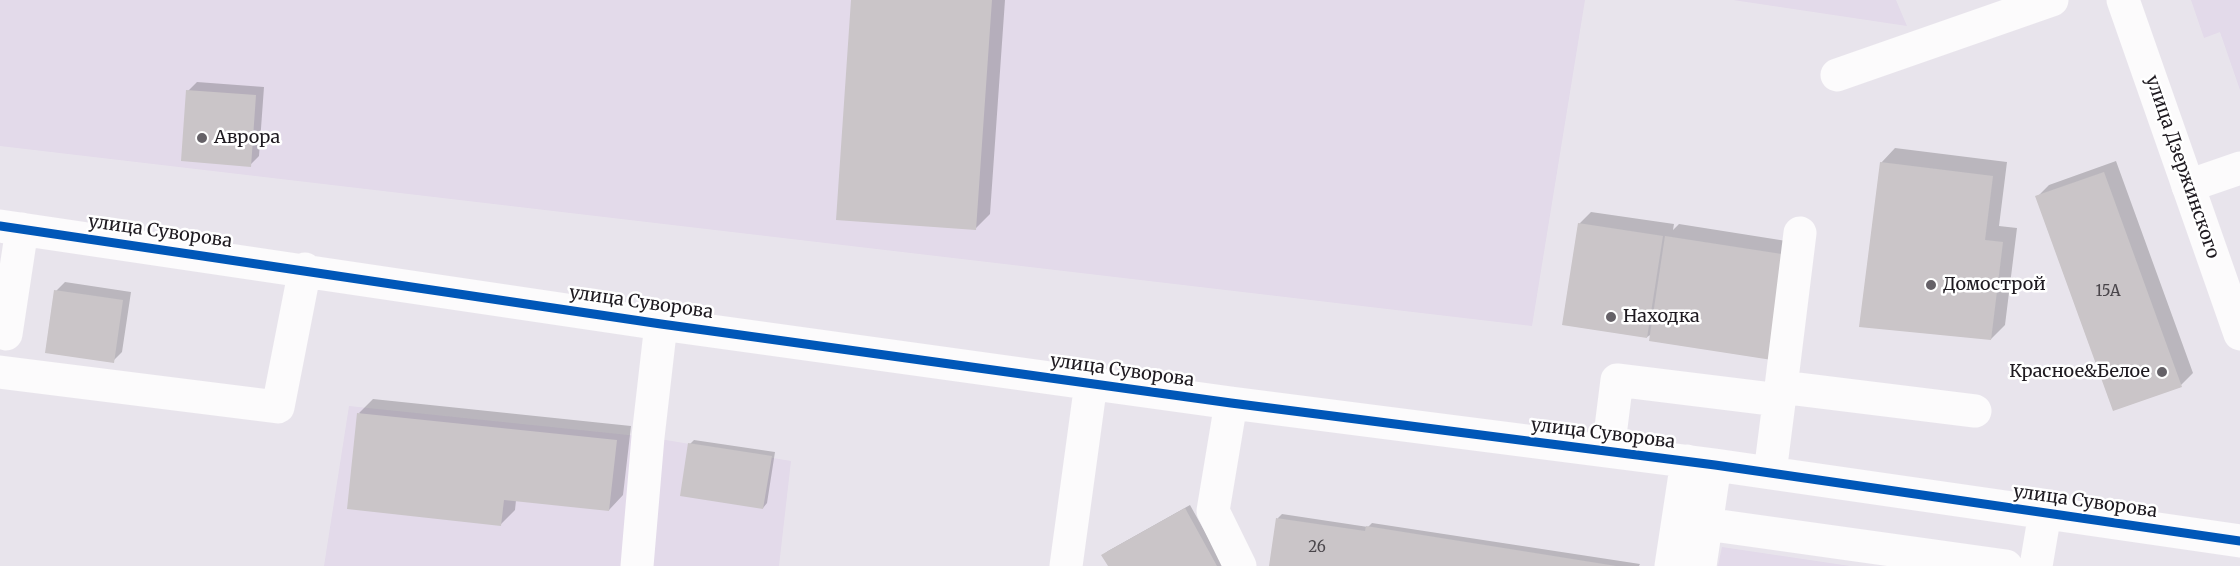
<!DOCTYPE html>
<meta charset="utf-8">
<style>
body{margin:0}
canvas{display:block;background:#e8e4ec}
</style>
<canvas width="2240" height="566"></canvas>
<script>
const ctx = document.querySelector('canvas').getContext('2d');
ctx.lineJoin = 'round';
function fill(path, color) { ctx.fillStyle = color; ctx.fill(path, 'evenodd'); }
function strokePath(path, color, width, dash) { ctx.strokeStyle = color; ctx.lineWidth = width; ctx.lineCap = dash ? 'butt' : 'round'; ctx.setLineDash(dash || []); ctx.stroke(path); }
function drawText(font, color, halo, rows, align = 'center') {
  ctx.font = font + ' Merriweather,serif'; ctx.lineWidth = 5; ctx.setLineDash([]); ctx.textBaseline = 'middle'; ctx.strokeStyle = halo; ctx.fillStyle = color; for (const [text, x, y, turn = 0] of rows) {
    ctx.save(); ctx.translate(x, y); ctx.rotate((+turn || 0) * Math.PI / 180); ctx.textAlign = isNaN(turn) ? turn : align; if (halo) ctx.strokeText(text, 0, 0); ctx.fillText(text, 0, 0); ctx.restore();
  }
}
fill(new Path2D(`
 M 0,0 L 1585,0 L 1532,326 L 0,146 Z
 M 1733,0 L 1896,0 L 1907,26 Z
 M 2191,0 L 2240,0 L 2240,90 L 2220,32 L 2204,38 Z
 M 349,406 L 648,437 L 791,461 L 779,566 L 324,566 Z
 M 1722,547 L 1850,566 L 1718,566 Z`), '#e3daea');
fill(new Path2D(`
 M 853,0 L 1005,0 L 990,214 L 976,228 Z
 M 197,82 L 264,87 L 259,156 L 250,165 L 188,91 Z
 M 1895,148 L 2007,162 L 1999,226 L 2017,228 L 2005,325 L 1991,339 L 1881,163 Z
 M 2116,161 L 2193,373 L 2181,385 L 2037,197 L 2049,185 Z
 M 1591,212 L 1674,224 L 1673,230 L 1679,224 L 1799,243 L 1647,337 L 1579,224 Z
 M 65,282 L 131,292 L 122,352 L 113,361 L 56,291 Z
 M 373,399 L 631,426 L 623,495 L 609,510 L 516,500 L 515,510 L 501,524 L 359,413 Z
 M 694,440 L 775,452 L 767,503 L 763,508 L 690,444 Z
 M 1190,505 L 1224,566 L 1109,566 L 1103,555 L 1108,551 Z
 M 1282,514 L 1368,527 L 1372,523 L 1640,564 L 1639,566 L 1270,566 L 1278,518 Z`), '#0003');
fill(new Path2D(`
 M 851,0 L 992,0 L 976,230 L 836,220 Z
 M 186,90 L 256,95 L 251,167 L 181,161 Z
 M 1880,162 L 1993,176 L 1985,240 L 2003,242 L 1991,340 L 1859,327 Z
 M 2104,172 L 2182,387 L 2113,411 L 2035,196 Z
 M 1578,223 L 1663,236 L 1647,338 L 1562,325 Z
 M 1665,236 L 1788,255 L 1772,360 L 1649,341 Z
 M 54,290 L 123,300 L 114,363 L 45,353 Z
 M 357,413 L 617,440 L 609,511 L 504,500 L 501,526 L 347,509 Z
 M 688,443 L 772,456 L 763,509 L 680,496 Z
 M 1185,508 L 1217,566 L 1108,566 L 1101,555 Z
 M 1276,518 L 1365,531 L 1366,526 L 1616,566 L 1269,566 Z`), '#cac5c8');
strokePath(new Path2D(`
 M 1837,75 L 2052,0
 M 2188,186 L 2240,168
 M 0,226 L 661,324 L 1231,403 L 1715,465 L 2240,541
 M 6,334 L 22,229
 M 0,372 L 278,407 L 305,269
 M 1781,387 L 1800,233
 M 1231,403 L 1213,511 L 1240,566
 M 1608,451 L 1617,380 L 1779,400
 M 1770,473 L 1781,387 L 1975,411
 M 1706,524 L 2006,566
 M 637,566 L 648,437 L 661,324
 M 1066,566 L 1091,383
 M 1671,566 L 1687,461
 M 1700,566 L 1715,465
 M 2036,566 L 2045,513`), '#fcfbfc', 33);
strokePath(new Path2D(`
 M 2123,0 L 2240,334`), '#fcfbfc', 33);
strokePath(new Path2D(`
 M 0,226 L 661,324 L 1231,403 L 1715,465 L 2240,541`), '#0057b8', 9);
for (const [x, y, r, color] of [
 [202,138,6,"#656167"],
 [1931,285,6,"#656167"],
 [1611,317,6,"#656167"],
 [2162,372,6,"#656167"]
]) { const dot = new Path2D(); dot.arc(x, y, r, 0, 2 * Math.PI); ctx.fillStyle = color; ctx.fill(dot); strokePath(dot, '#fff', 2); }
drawText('15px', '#49454a', null, [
 ["15А",2108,292],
 ["26",1317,548]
]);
drawText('18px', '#1e1a20', '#fff', [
 ["Аврора",214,138],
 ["Домострой",1943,285],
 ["Находка",1623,317],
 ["Красное&Белое",2150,372,"right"]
], 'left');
drawText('18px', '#1e1a20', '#fff', [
 ["улица Дзержинского",2182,167,71],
 ["улица Суворова",160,232,8],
 ["улица Суворова",641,303,8],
 ["улица Суворова",1122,371,8],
 ["улица Суворова",1603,434,7],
 ["улица Суворова",2085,502,8]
]);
</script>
